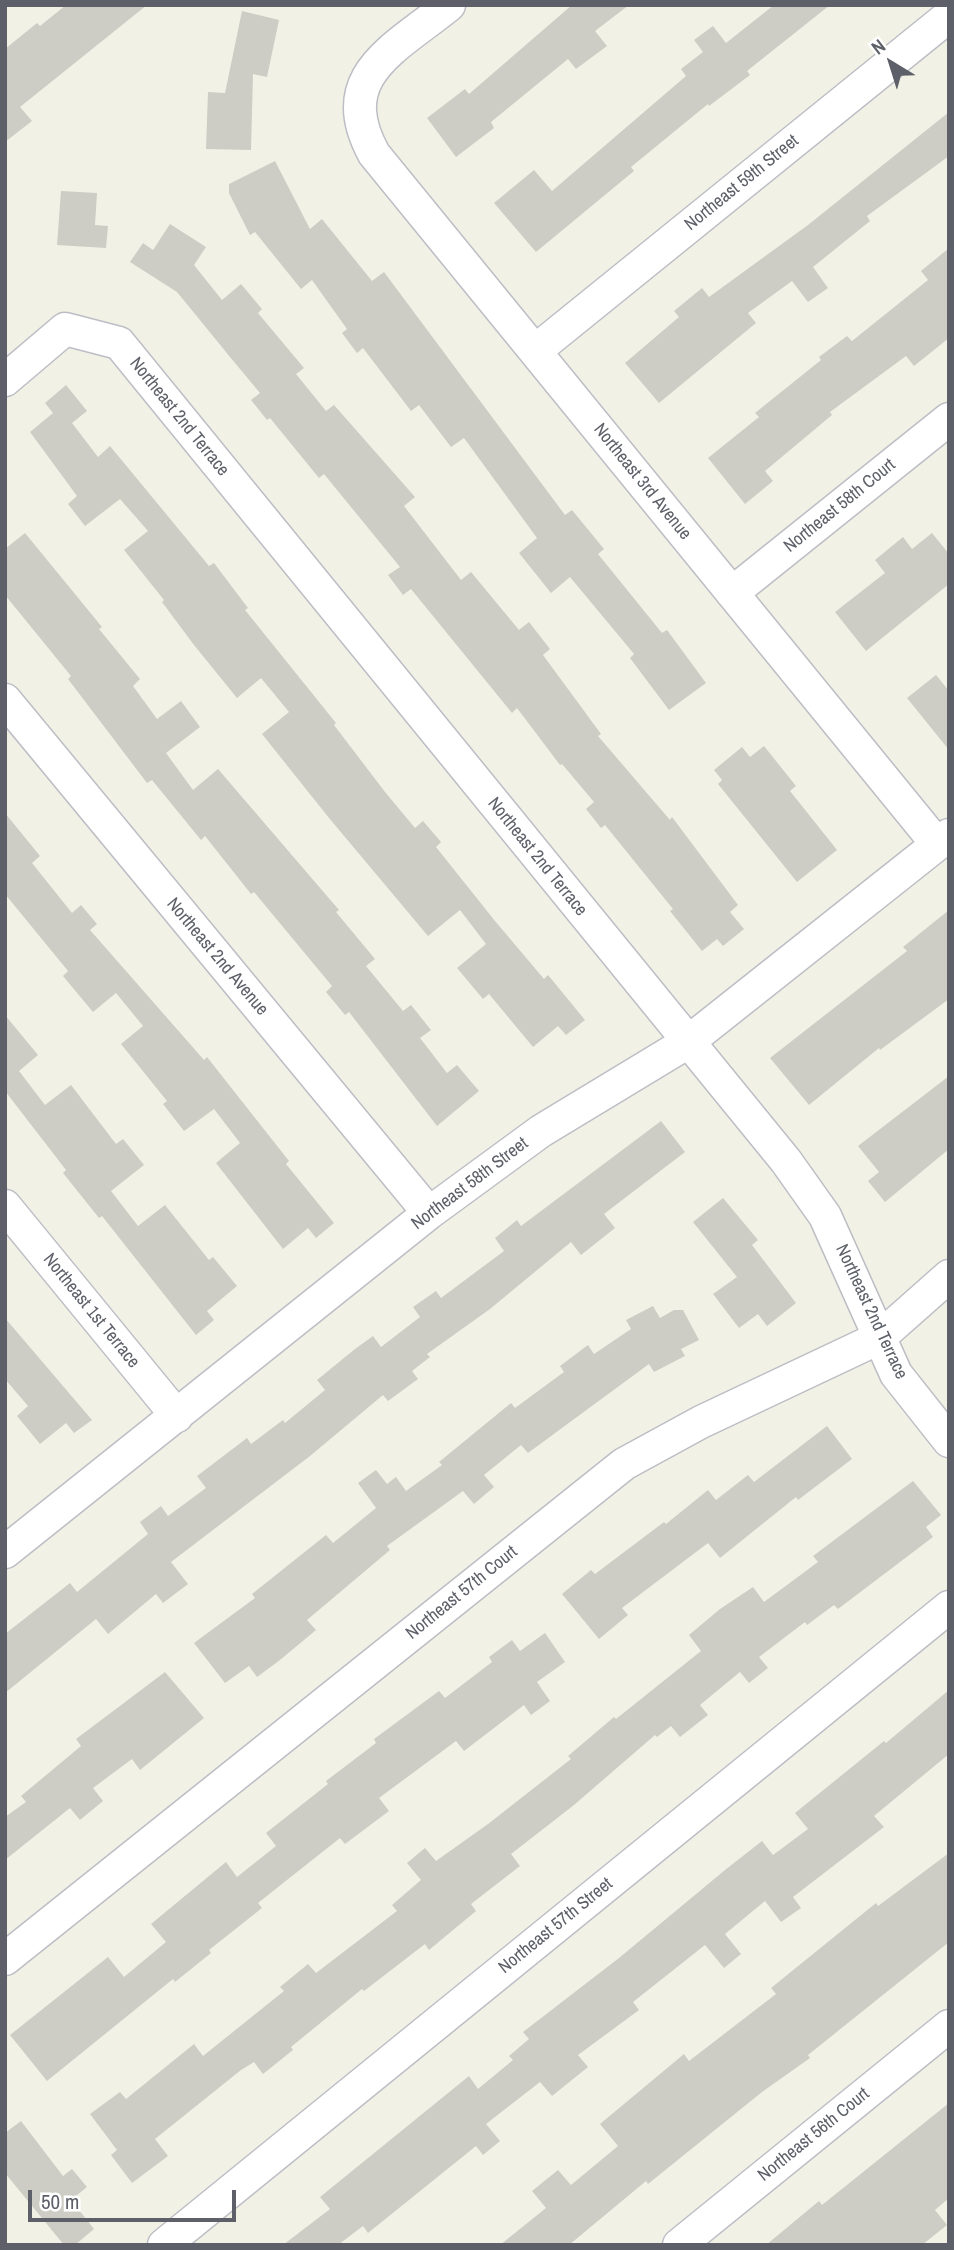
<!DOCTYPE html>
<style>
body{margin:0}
#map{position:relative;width:954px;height:2250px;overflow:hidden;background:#f1f1e6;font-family:"Archivo Narrow",sans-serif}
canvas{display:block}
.frame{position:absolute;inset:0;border:7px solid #5d6068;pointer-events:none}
.north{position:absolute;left:856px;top:28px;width:70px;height:70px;-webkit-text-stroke:5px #fff;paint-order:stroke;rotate:322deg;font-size:19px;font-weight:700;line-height:28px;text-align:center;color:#5d6068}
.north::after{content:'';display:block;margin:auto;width:24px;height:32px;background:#5d6068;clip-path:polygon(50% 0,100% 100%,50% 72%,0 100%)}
.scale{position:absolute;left:28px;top:2190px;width:208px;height:32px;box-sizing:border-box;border:4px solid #5d6068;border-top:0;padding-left:9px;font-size:21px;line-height:24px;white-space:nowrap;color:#5d6068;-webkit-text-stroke:5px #fff;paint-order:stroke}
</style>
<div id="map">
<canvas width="954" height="2250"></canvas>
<div class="frame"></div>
<div class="north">N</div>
<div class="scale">50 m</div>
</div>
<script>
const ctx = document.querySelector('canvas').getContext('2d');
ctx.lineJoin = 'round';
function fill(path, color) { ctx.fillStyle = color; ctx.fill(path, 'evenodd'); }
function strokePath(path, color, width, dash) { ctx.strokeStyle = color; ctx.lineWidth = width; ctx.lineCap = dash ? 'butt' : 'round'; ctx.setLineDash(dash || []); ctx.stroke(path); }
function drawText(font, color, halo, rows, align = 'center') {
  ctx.font = font + ' "Archivo Narrow",sans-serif'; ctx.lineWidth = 5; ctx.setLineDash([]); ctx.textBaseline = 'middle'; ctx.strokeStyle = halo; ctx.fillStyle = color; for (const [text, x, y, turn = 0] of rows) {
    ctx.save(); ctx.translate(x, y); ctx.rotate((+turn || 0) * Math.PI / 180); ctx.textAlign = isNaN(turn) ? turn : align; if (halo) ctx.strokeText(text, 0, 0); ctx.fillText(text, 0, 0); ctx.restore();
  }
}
fill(new Path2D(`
 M 66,5 L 147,5 L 20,107 L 32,121 L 5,142 L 5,49 L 37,23 L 40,26 Z
 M 572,5 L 629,5 L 595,31 L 607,46 L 576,69 L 568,59 L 491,122 L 494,128 L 456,157 L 427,118 L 465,89 L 469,94 Z
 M 774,5 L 830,5 L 747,71 L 750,75 L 709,106 L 708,104 L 631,167 L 634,171 L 536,252 L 494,203 L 534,170 L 552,191 L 686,76 L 681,69 L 703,52 L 694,40 L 713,26 L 726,43 Z
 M 242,11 L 279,20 L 267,77 L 253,74 L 251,150 L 206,149 L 208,92 L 225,93 Z
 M 949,112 L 949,156 L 867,216 L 870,221 L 813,267 L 828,288 L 808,302 L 792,281 L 748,313 L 756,323 L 659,403 L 625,363 L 679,317 L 674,311 L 702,288 L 709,297 L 808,225 Z
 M 275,161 L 310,229 L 322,219 L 372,281 L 384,272 L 565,515 L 572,510 L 604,549 L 598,554 L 662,633 L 667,630 L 706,683 L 669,710 L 630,658 L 634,654 L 570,577 L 551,593 L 519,553 L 537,538 L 464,438 L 451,447 L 419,405 L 411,411 L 363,348 L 357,353 L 342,333 L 347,329 L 312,280 L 301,289 L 255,232 L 250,235 L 229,193 L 229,184 Z
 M 61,191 L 97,193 L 95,225 L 108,226 L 106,248 L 57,245 Z
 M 170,224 L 206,247 L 194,265 L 222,300 L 241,284 L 262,309 L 258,313 L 304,368 L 296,374 L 326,411 L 334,405 L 415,497 L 404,506 L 461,580 L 471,572 L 519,630 L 529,622 L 550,649 L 543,655 L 601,734 L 598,736 L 670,820 L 672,817 L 738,905 L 730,912 L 744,929 L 723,946 L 717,939 L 702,951 L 670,911 L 673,909 L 605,825 L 601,828 L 586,809 L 594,802 L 562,764 L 560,765 L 517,708 L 512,713 L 411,589 L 403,595 L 388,575 L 400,567 L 324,474 L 319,478 L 270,418 L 267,420 L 251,400 L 260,393 L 230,357 L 177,292 L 130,262 L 143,243 L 153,250 Z
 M 949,248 L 949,338 L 914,366 L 906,356 L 830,412 L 832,415 L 765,471 L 773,481 L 745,504 L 708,458 L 759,417 L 755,413 L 821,360 L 819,357 L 847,336 L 852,341 L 928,280 L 921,271 Z
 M 66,385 L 87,411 L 72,423 L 98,457 L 110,446 L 209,566 L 214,563 L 248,608 L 245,610 L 336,723 L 334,725 L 385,792 L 415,828 L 423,821 L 441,842 L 436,847 L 495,921 L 544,979 L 548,975 L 585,1020 L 566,1035 L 558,1026 L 533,1047 L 489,994 L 483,999 L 457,968 L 486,944 L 460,910 L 428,936 L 329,818 L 262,734 L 289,712 L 261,678 L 237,698 L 194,645 L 162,602 L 164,600 L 124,550 L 148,531 L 120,499 L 85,526 L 68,504 L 77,496 L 30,432 L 53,413 L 45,403 Z
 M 25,533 L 102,627 L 99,629 L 140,679 L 133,686 L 157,719 L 181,701 L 200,727 L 166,753 L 193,790 L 218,769 L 339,910 L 336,912 L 375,959 L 366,966 L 403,1011 L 411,1005 L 431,1030 L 420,1038 L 447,1073 L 457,1065 L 479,1091 L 437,1126 L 349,1012 L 345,1015 L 326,992 L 332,986 L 254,892 L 251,894 L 205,836 L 201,840 L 152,780 L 147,783 L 68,679 L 71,676 L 5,595 L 5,549 Z
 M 932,533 L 949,554 L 949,584 L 866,651 L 835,612 L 885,573 L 875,560 L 903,537 L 912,549 Z
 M 936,675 L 949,691 L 949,750 L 907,698 Z
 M 764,746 L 796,786 L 790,791 L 837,850 L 797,882 L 718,784 L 722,780 L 714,770 L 742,747 L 750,757 Z
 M 5,813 L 40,856 L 32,863 L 72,913 L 81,905 L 97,924 L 90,930 L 204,1060 L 207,1057 L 289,1161 L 286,1164 L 334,1223 L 316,1238 L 308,1228 L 283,1249 L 216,1163 L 240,1143 L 214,1109 L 184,1131 L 163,1104 L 167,1101 L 121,1044 L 143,1026 L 116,993 L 93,1012 L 63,976 L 68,971 L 5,894 Z
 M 949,910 L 949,999 L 880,1050 L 879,1048 L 809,1105 L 770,1058 L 907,951 L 903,947 Z
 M 5,1015 L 38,1055 L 19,1071 L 45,1105 L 71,1085 L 116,1144 L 123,1139 L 144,1165 L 111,1191 L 138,1226 L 165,1205 L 209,1260 L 213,1257 L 237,1286 L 207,1311 L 214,1320 L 196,1335 L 102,1216 L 99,1218 L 63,1173 L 66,1170 L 5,1091 Z
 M 949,1076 L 949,1149 L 885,1202 L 868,1181 L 879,1172 L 858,1146 Z
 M 661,1121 L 685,1152 L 604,1214 L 615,1228 L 581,1255 L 571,1242 L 490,1309 L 427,1354 L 430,1357 L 412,1371 L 418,1379 L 388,1401 L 383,1395 L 310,1456 L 171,1562 L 188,1584 L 163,1603 L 156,1594 L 108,1634 L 96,1619 L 5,1693 L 5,1634 L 70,1583 L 77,1592 L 148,1534 L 140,1522 L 161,1506 L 168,1516 L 206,1488 L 197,1476 L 247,1438 L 251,1444 L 283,1420 L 285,1423 L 325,1390 L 317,1380 L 355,1349 L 373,1336 L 381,1347 L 420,1317 L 413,1307 L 436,1291 L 441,1298 L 504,1251 L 495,1238 L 517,1220 L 521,1226 Z
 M 723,1198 L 758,1240 L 752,1245 L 796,1303 L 767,1326 L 758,1314 L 739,1328 L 713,1294 L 737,1277 L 693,1222 Z
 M 653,1306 L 660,1318 L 674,1310 L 683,1310 L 699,1340 L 681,1349 L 685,1356 L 654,1372 L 649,1364 L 528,1453 L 521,1445 L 484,1475 L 494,1487 L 474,1504 L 463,1491 L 387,1546 L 390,1550 L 307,1620 L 316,1630 L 280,1660 L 257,1677 L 249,1666 L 225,1683 L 194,1643 L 255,1598 L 252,1594 L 326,1535 L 333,1543 L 376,1508 L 358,1483 L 376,1470 L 387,1484 L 396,1477 L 406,1491 L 442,1465 L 439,1462 L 511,1403 L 515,1408 L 564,1372 L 560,1366 L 588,1345 L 594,1354 L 631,1329 L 626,1320 Z
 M 5,1318 L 92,1420 L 74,1433 L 66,1423 L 40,1444 L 17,1416 L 28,1406 L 5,1379 Z
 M 827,1426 L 852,1459 L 798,1500 L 796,1497 L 720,1558 L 708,1543 L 622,1608 L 628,1615 L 599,1639 L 562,1594 L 591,1570 L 595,1574 L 664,1522 L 666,1524 L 708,1490 L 716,1500 L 748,1475 L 754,1482 Z
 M 913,1481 L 941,1515 L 926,1527 L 933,1537 L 838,1609 L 834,1605 L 807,1625 L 805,1622 L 759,1657 L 768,1668 L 749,1683 L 740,1672 L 700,1705 L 708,1715 L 680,1737 L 671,1726 L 657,1737 L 655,1735 L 574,1805 L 511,1854 L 520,1866 L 471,1904 L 476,1911 L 429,1950 L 425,1944 L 364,1991 L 362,1989 L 291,2047 L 293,2050 L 263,2074 L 254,2062 L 241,2070 L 155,2139 L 168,2156 L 132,2183 L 111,2155 L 117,2150 L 90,2114 L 120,2092 L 126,2099 L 194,2044 L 203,2056 L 284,1991 L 280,1987 L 308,1964 L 316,1973 L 397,1911 L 392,1905 L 421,1880 L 407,1863 L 425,1848 L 436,1861 L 488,1824 L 571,1759 L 568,1756 L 614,1717 L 616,1719 L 701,1651 L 689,1635 L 720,1609 L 753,1587 L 764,1602 L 818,1562 L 813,1556 Z
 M 545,1633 L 565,1662 L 537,1682 L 550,1701 L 531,1715 L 524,1705 L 464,1751 L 456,1741 L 379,1798 L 389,1811 L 345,1844 L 340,1838 L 258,1903 L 262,1908 L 209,1950 L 211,1953 L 175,1982 L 173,1979 L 47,2081 L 10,2035 L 108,1957 L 124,1977 L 166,1942 L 151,1924 L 226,1862 L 237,1877 L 276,1846 L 266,1833 L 328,1784 L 326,1781 L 376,1743 L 374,1739 L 439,1691 L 445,1698 L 492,1662 L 489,1657 L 512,1640 L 520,1651 Z
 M 165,1672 L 204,1718 L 140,1770 L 132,1759 L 93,1788 L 103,1801 L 80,1820 L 70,1808 L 5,1860 L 5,1817 L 26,1802 L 21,1796 L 81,1746 L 76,1739 Z
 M 949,1690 L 949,1754 L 874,1816 L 884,1827 L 793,1897 L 801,1908 L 781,1922 L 765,1901 L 725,1934 L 741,1954 L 724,1968 L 705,1945 L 633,2002 L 639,2010 L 578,2055 L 588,2067 L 552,2096 L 540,2082 L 486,2124 L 500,2141 L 483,2155 L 476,2146 L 368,2233 L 363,2226 L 338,2245 L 283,2245 L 330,2209 L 320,2197 L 469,2076 L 478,2089 L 513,2060 L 509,2056 L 529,2039 L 523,2032 L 619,1958 L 725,1870 L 762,1841 L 773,1855 L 808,1829 L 795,1813 L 884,1741 L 886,1743 Z
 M 949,1853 L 949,1942 L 808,2055 L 810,2058 L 762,2092 L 648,2184 L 646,2181 L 569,2245 L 500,2245 L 546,2208 L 532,2191 L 558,2170 L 571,2185 L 618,2146 L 600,2124 L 684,2054 L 689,2061 L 776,1994 L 771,1988 L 876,1903 L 878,1906 Z
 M 949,2103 L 949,2198 L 935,2210 L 947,2225 L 922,2245 L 766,2245 L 819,2201 L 822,2205 Z
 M 21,2121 L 63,2176 L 72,2169 L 87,2187 L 71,2200 L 94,2229 L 75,2245 L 64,2245 L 5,2173 L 5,2133 Z`), '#cecdc5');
const minor = new Path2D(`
 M 449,5 C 395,49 331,76 374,154 L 937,844
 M 535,351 L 949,16
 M 5,380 L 65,329 L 119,343 L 786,1161 L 825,1216 L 896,1374 L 949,1441
 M 732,593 L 949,419
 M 5,700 L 429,1213
 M 5,1206 L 177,1416
 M 5,1552 L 429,1213 L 541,1131 L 688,1042 L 949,835
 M 5,1959 L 624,1464 L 701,1422 L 879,1338 L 949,1276
 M 164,2245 L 949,1607
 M 679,2245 L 949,2026`);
strokePath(minor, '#bdbec5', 35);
strokePath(minor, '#fff', 32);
drawText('18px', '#5d6068', '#fff', [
 ["Northeast 59th Street",742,183,-39],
 ["Northeast 2nd Terrace",179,417,51],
 ["Northeast 3rd Avenue",642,482,51],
 ["Northeast 58th Court",840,506,-39],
 ["Northeast 2nd Terrace",537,857,51],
 ["Northeast 2nd Avenue",217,957,50],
 ["Northeast 58th Street",470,1184,-37],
 ["Northeast 1st Terrace",91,1311,51],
 ["Northeast 2nd Terrace",871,1312,65],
 ["Northeast 57th Court",462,1593,-39],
 ["Northeast 57th Street",556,1926,-39],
 ["Northeast 56th Court",814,2135,-39]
]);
</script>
